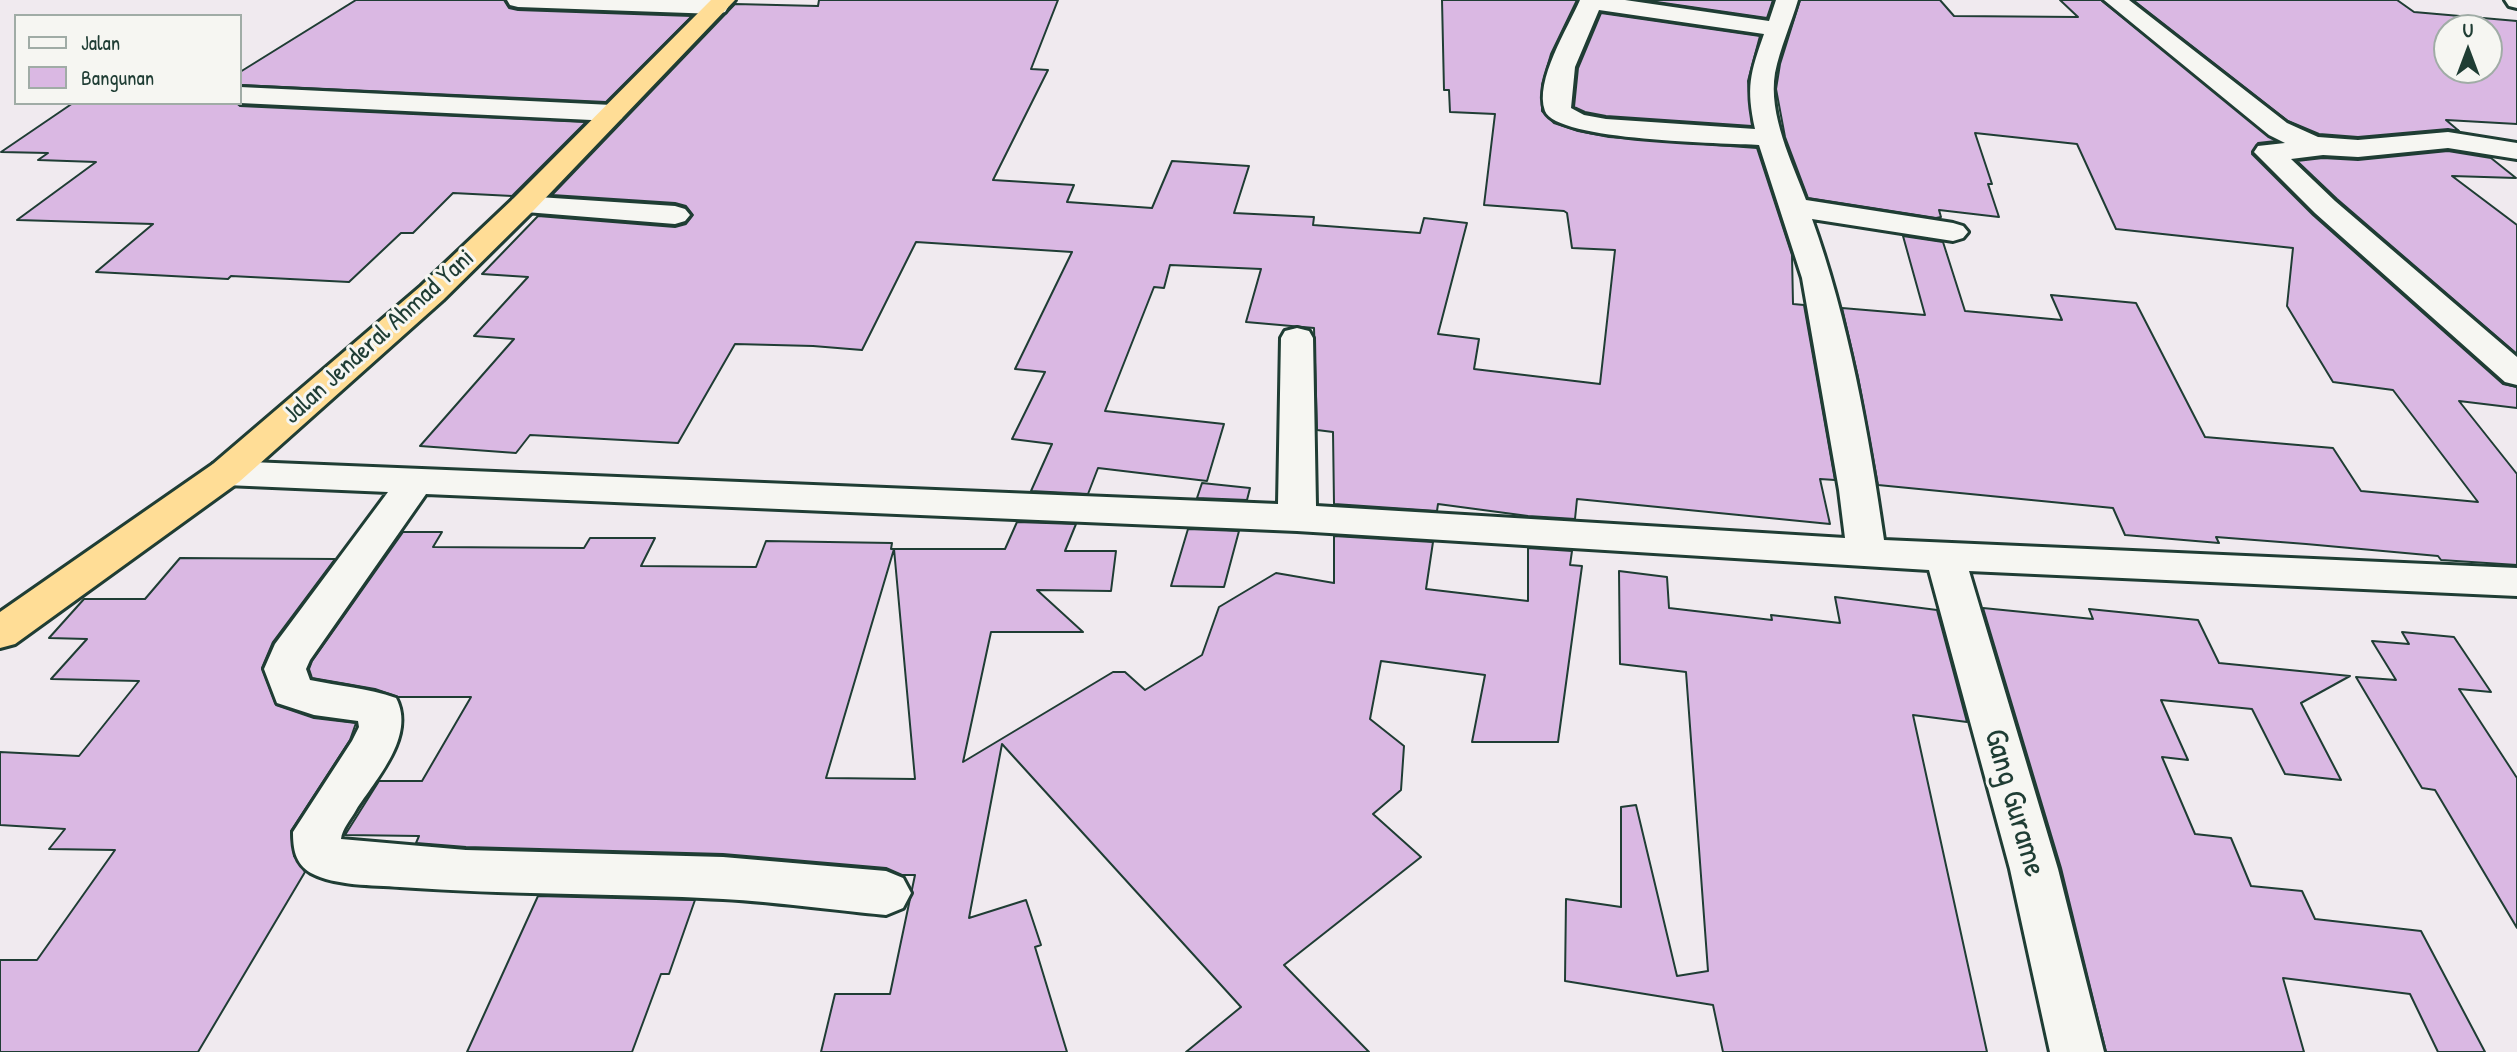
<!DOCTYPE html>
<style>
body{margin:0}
#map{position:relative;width:2517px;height:1052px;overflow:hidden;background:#f0eaef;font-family:"Patrick Hand",sans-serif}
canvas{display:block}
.legend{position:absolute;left:14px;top:14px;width:228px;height:91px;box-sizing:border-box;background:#f6f6f2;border:2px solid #a0aca6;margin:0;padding:9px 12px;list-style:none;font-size:21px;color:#1f3d34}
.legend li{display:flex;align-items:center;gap:14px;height:35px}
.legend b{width:35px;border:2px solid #a0aca6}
.north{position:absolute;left:2433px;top:14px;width:70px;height:70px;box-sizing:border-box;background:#f6f6f2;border:2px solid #a0aca6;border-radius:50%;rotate:0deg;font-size:19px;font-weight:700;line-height:28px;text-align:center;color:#1f3d34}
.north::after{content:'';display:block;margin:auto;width:24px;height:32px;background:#1f3d34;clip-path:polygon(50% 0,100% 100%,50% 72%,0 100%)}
</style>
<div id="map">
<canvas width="2517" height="1052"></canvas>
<ul class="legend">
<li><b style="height:9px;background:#f6f6f2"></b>Jalan</li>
<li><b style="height:19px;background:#dab8e3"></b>Bangunan</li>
</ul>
<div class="north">U</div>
</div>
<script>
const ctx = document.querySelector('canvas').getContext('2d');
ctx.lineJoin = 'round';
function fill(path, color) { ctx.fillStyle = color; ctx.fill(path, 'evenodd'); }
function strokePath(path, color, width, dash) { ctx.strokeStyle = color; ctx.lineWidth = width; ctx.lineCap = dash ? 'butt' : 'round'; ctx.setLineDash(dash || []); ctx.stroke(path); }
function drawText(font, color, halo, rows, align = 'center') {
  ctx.font = font + ' "Patrick Hand",sans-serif'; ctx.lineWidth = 6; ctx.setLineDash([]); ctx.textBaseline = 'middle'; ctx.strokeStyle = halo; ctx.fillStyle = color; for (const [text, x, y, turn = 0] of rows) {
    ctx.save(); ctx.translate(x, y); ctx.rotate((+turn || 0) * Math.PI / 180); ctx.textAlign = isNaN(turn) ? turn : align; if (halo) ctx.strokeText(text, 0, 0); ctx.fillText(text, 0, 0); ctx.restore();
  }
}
const building = new Path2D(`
 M 356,0 L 504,0 L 509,8 L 518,10 L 692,16 L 606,102 L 240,85 L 240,72 Z
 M 819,0 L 1058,0 L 1031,69 L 1048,70 L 993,180 L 1074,185 L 1067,202 L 1152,208 L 1172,161 L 1249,166 L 1234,213 L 1314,217 L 1313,225 L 1420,233 L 1424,218 L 1467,223 L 1438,334 L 1479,339 L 1474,369 L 1600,384 L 1615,250 L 1572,248 L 1567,213 L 1564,211 L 1484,205 L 1495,114 L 1450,112 L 1449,90 L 1444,90 L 1442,0 L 1577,0 L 1551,54 L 1542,85 L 1542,111 L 1554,123 L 1578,131 L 1609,137 L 1757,148 L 1792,255 L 1793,304 L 1804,305 L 1835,480 L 1820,479 L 1830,524 L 1577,499 L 1575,519 L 1528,516 L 1438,504 L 1437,511 L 1334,504 L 1333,432 L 1317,430 L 1314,328 L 1246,322 L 1261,269 L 1170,265 L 1164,288 L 1154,287 L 1105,411 L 1224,424 L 1207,481 L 1098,468 L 1088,494 L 1031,491 L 1052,444 L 1012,439 L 1045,372 L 1015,369 L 1072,252 L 916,242 L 862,350 L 813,346 L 735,344 L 678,443 L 530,435 L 516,453 L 420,446 L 514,339 L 474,336 L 528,277 L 482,274 L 538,216 L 675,227 L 686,224 L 693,215 L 686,206 L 675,203 L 552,195 L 735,4 L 818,6 Z
 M 1643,0 L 1773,0 L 1767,18 Z
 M 1800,0 L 1940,0 L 1954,16 L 2078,17 L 2060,0 L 2101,0 L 2276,141 L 2258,143 L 2252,154 L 2313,215 L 2503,384 L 2517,387 L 2517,408 L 2459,401 L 2517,474 L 2517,565 L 2441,560 L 2438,556 L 2306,544 L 2216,537 L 2219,543 L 2125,535 L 2113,508 L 1878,485 L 1858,377 L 1842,308 L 1925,315 L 1903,236 L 1943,242 L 1965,311 L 2062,320 L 2051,295 L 2136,303 L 2205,437 L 2333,448 L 2361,491 L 2478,502 L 2393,390 L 2333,382 L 2287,306 L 2293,248 L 2116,229 L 2077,144 L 1975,133 L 1992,184 L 1988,184 L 1999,217 L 1939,210 L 1941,217 L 1936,218 L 1808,198 L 1785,137 L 1776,89 L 1780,64 Z
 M 2133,0 L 2397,0 L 2414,12 L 2517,21 L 2517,124 L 2446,120 L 2459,131 L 2448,129 L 2358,137 L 2319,134 L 2288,121 ZM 2447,28 L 2489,28 L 2489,70 L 2447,70 Z
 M 1601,13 L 1760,36 L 1748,81 L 1752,126 L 1606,116 L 1585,112 L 1574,107 L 1578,68 Z
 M 73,103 L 237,103 L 240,106 L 586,122 L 512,196 L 453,193 L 413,233 L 401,233 L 349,282 L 231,276 L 228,279 L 96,272 L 153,224 L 17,220 L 96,162 L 38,160 L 48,153 L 1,152 Z
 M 2448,151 L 2491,158 L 2516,178 L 2452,176 L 2517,225 L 2517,354 L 2337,199 L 2297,161 L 2323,158 L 2358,160 Z
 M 1202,483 L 1250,488 L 1247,500 L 1197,498 Z
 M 1017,522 L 1076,524 L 1065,551 L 1116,551 L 1111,591 L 1037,590 L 1083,632 L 991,632 L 963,762 L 1113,672 L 1125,672 L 1145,690 L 1202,655 L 1219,607 L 1276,573 L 1334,583 L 1334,536 L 1433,542 L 1426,589 L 1528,601 L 1528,548 L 1572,551 L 1570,565 L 1582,566 L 1558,742 L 1472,742 L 1485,675 L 1381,661 L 1370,719 L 1404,746 L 1401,790 L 1373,814 L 1421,857 L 1284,965 L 1369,1052 L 1186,1052 L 1241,1007 L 1002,744 L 969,918 L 1026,900 L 1041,945 L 1035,947 L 1067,1052 L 821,1052 L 835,994 L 890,994 L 915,875 L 902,875 L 886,868 L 723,854 L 466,847 L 416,843 L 419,836 L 345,835 L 379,781 L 422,781 L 471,697 L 398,697 L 375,689 L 312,678 L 309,669 L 312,661 L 403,532 L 442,532 L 433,547 L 584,548 L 590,538 L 655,538 L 641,566 L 756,567 L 766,541 L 892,543 L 891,549 L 894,549 L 826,778 L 915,779 L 894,549 L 1005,549 Z
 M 1188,529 L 1239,531 L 1224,587 L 1171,586 Z
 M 180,558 L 335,559 L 273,642 L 262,668 L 276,705 L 314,718 L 356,723 L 350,740 L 291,831 L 294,856 L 305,872 L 198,1052 L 0,1052 L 0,960 L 37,960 L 115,850 L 49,849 L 65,829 L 0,825 L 0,752 L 79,756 L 139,681 L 51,679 L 87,639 L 49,638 L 84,599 L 145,599 Z
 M 1619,571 L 1667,577 L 1669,608 L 1772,620 L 1771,615 L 1840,623 L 1835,597 L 1937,610 L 1967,722 L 1913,715 L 1987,1052 L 1723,1052 L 1713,1005 L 1565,981 L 1566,899 L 1621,907 L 1621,807 L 1636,805 L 1677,976 L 1708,971 L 1686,672 L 1620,664 Z
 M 1983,608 L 2093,619 L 2089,609 L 2198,620 L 2219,663 L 2350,676 L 2301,703 L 2341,780 L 2285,774 L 2252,709 L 2161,700 L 2188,760 L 2162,757 L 2195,834 L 2231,838 L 2251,886 L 2302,891 L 2315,919 L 2421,931 L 2485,1052 L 2438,1052 L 2410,994 L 2283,978 L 2304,1052 L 2106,1052 L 2061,868 Z
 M 2402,632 L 2454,637 L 2491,692 L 2459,689 L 2517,778 L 2517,928 L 2435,790 L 2422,788 L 2356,677 L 2396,680 L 2372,641 L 2409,644 Z
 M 538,896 L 695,900 L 669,974 L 661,974 L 632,1052 L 467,1052 Z`);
fill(building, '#dab8e3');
strokePath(building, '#1f3d34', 2);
const minor = new Path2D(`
 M 507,0 L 714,0 L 725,2 L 728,7 L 725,12 L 717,14 L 518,7 L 510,5 Z
 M 1580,0 L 1625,0 L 1769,21 L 1776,0 L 1798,0 C 1791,24 1780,48 1775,73 C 1768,115 1792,162 1806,200 L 1953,223 L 1963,226 L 1968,232 L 1963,238 L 1953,241 L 1812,219 C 1848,318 1869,435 1884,540 L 2517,568 L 2517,596 L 1969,571 L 2058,869 L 2104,1052 L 2050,1052 L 2010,869 L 1929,570 L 1297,531 L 426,494 L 310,660 L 306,669 L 310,680 C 339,686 367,688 396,698 C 416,736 376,779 356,810 C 351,819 342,829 341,839 L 466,850 L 723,857 L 886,871 L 903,878 L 911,893 L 903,908 L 886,915 C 832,910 777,902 723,899 C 615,893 507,895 400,887 C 373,885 335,886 311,873 C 295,864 293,848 293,832 L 352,741 L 359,727 L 358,721 L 314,715 L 277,703 L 264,669 L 275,644 L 388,492 L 226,485 L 213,482 L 208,473 L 213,464 L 226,461 L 1278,504 L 1281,338 L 1285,331 L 1297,328 L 1309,331 L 1313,338 L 1316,506 L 1845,538 L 1839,490 L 1802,278 L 1759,145 C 1726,143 1556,141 1545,111 C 1534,81 1568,28 1580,0 ZM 1599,10 L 1764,34 C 1750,74 1746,87 1755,129 L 1606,119 L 1584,115 L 1571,108 L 1575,67 Z
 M 2104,0 L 2129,0 L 2287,123 L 2318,137 L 2358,140 L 2448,132 L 2517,143 L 2517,159 L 2448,148 L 2358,157 L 2323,155 L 2291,159 L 2335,201 L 2517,357 L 2517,385 L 2505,382 L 2315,213 L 2254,152 L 2258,146 L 2285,143 L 2269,135 Z
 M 2505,0 L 2517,0 L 2517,8 L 2509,6 Z
 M 240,87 L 612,105 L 621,107 L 625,113 L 621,119 L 612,121 L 240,103 Z
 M 523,196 L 675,206 L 685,209 L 690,215 L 685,221 L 675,224 L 513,211 L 509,205 L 513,199 Z`);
const highway = new Path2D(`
 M 711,0 L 735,0 L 533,211 L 443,300 L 239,482 L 15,644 L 0,648 L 0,612 L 213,464 L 421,286 L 513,199 Z`);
strokePath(minor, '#1f3d34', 6);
strokePath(highway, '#1f3d34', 6);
fill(minor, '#f6f6f2');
fill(highway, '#ffdd96');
drawText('26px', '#1f3d34', '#f6f6f2', [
 ["Jalan Jenderal Ahmad Yani",379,337,-42]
]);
drawText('32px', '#1f3d34', '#f6f6f2', [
 ["Gang Gurame",2014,803,74]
]);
</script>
